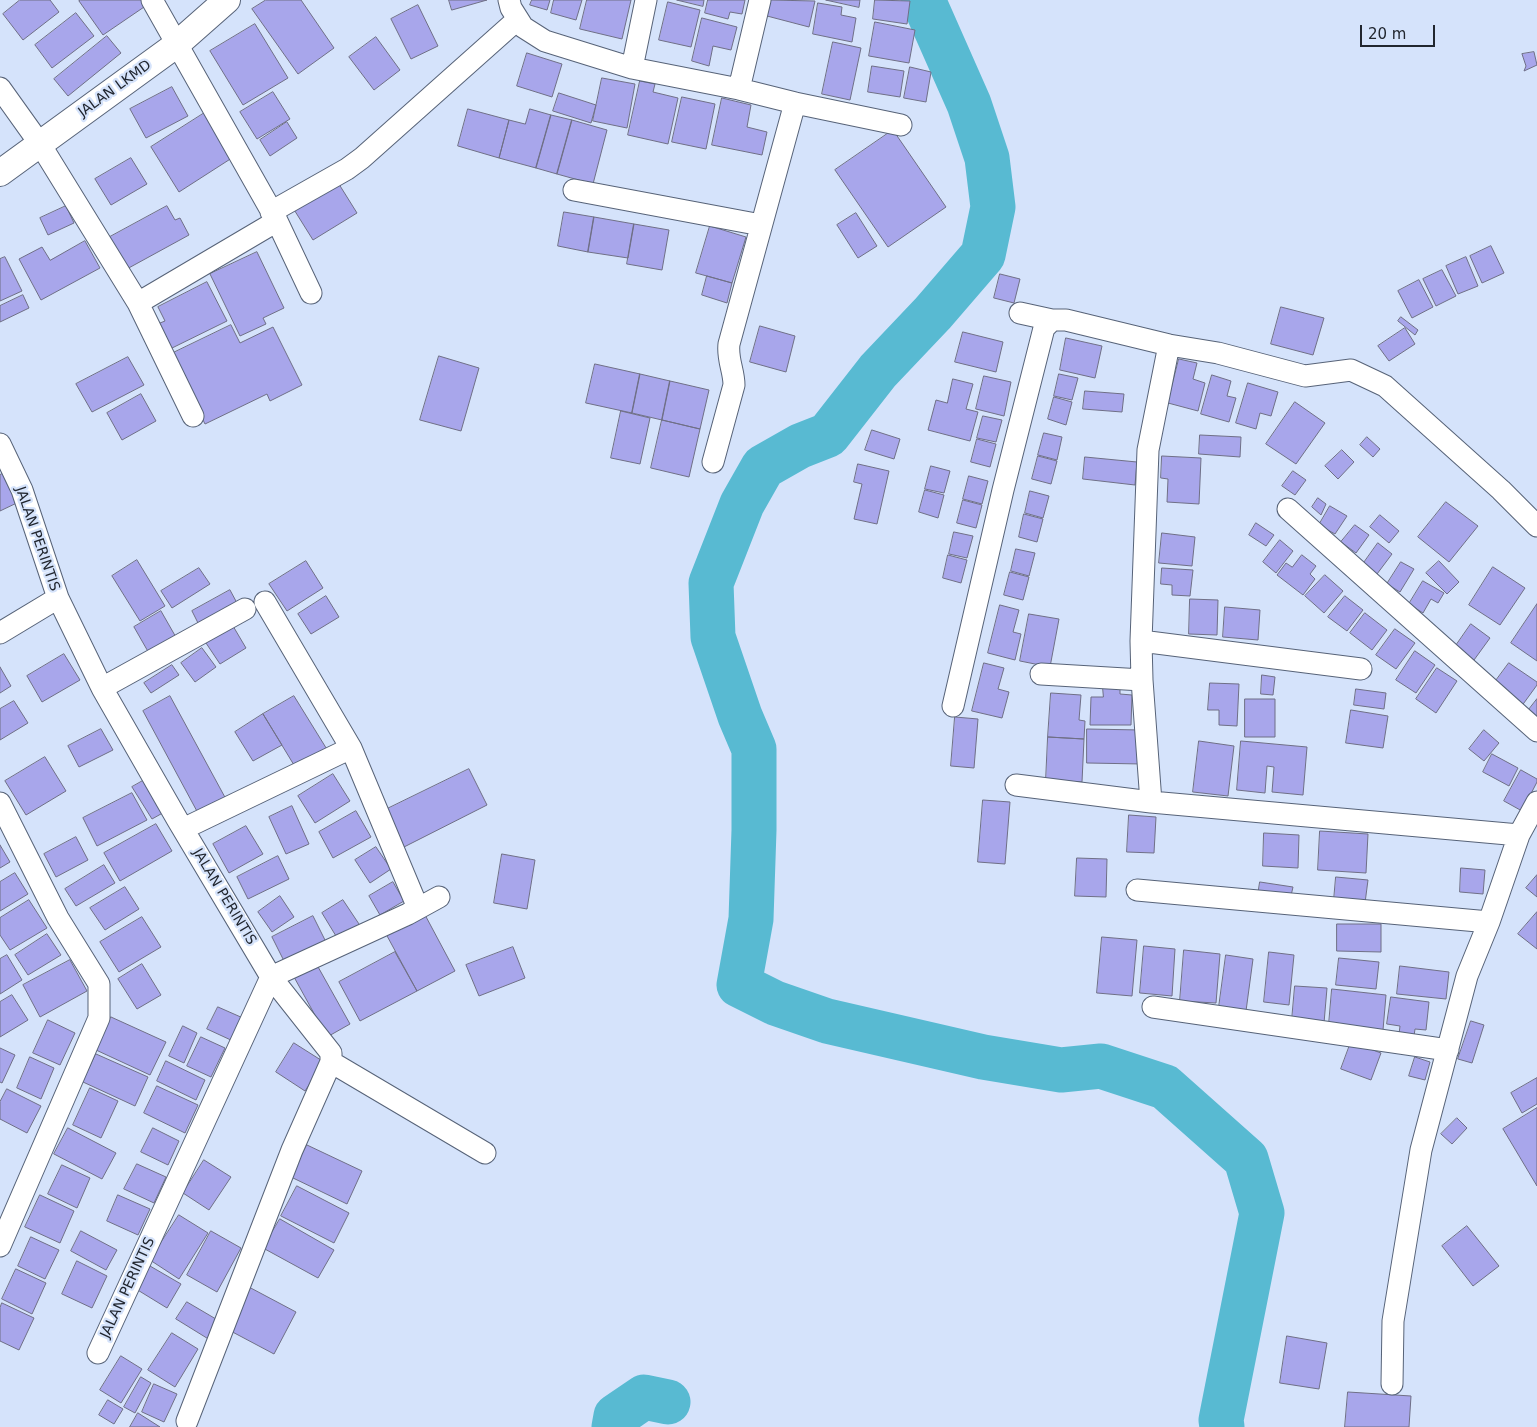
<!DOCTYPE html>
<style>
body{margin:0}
#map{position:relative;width:1537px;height:1427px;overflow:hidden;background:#d5e3fb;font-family:"DejaVu Sans",sans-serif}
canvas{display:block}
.scale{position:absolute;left:1360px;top:25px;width:75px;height:22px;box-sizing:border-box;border:2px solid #21262f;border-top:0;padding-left:6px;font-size:15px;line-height:18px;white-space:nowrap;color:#21262f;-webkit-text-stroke:4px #d5e3fb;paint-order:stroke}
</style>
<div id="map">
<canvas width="1537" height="1427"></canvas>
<div class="scale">20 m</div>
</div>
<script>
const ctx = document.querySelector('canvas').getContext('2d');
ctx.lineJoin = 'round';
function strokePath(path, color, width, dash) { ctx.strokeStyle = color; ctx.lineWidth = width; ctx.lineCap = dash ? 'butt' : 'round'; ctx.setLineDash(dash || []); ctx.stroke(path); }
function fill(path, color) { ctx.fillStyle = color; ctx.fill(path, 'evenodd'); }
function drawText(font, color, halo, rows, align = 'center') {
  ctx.font = font + ' "DejaVu Sans",sans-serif'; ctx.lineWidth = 4.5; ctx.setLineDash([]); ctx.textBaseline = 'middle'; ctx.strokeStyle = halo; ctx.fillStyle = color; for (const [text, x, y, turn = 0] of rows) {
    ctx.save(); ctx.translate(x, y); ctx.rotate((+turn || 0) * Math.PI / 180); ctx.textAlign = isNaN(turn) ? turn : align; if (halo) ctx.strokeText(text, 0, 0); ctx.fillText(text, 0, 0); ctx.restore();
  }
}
strokePath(new Path2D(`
 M 923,0 L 969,104 L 987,158 L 993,207 L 983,255 L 933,313 L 878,371 L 828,435 L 800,446 L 763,467 L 742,504 L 711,583 L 713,637 L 740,716 L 754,749 L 754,830 L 751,919 L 739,985 L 775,1003 L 827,1021 L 983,1057 L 1061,1070 L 1101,1066 L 1165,1087 L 1246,1159 L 1262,1213 L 1221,1420 L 1222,1427
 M 614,1427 L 616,1416 L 644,1397 L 668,1402`), '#58bad2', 45);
const building = new Path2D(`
 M 20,0 L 50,0 L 59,12 L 23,40 L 3,14 Z
 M 81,0 L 144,0 L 147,5 L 103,35 L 79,1 Z
 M 266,0 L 301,0 L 334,48 L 298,74 L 252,9 Z
 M 449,0 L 487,0 L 452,10 Z
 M 532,0 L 550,0 L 547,10 L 530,5 Z
 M 554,0 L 582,0 L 576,20 L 551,13 Z
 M 587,0 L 631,0 L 622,39 L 580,29 Z
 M 677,0 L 704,0 L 703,6 Z
 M 708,0 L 745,0 L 742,14 L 730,12 L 728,19 L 705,13 Z
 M 771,0 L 815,1 L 809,27 L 767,16 Z
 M 826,0 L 860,0 L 859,7 Z
 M 875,0 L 910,1 L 907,24 L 873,19 Z
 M 668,2 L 700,10 L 691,47 L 659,40 Z
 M 818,3 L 842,7 L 841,15 L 856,18 L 852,42 L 813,34 Z
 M 418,5 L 438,46 L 411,59 L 391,19 Z
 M 76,13 L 94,36 L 52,68 L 35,45 Z
 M 702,18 L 737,27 L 731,50 L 713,46 L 709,66 L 692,61 Z
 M 875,22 L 915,30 L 909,63 L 869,56 Z
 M 255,24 L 288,78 L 243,105 L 210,51 Z
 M 107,36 L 121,53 L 68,96 L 54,79 Z
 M 376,37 L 400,70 L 374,90 L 349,57 Z
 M 833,42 L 861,48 L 850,100 L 822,94 Z
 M 1534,52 L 1537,65 L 1524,71 L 1526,66 L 1522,54 Z
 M 527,53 L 562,64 L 552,97 L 517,86 Z
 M 872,66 L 904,71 L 900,97 L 868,92 Z
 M 910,67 L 931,72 L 926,102 L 904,98 Z
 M 602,78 L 635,84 L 627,128 L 593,121 Z
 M 640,81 L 655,84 L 653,92 L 678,98 L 668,144 L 628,135 Z
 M 172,87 L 188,116 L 146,138 L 130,109 Z
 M 273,92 L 290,119 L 257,139 L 240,112 Z
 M 559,93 L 596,105 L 591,123 L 553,111 Z
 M 682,97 L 715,104 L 706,149 L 672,142 Z
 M 722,98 L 751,105 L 747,127 L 767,132 L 762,155 L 712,145 Z
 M 468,109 L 509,120 L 499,158 L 458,146 Z
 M 530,109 L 551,115 L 536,168 L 499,158 L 509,120 L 525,124 Z
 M 206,112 L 235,156 L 179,192 L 151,147 Z
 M 551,115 L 572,120 L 557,174 L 536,168 Z
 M 572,120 L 607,130 L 593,184 L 557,174 Z
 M 287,122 L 297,138 L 270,156 L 260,140 Z
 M 893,130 L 946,207 L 888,247 L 835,170 Z
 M 131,158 L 147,184 L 111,205 L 95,179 Z
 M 337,181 L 357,213 L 313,240 L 293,208 Z
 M 66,206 L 74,223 L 48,235 L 40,218 Z
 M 167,206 L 175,220 L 180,218 L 189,235 L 125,270 L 108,238 Z
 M 564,212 L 594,217 L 588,252 L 558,246 Z
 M 856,213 L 877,246 L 858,258 L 837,225 Z
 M 594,217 L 634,224 L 628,258 L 588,252 Z
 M 634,224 L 669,230 L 662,270 L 627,264 Z
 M 710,226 L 746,237 L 732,283 L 696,273 Z
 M 85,241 L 100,268 L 41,300 L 19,259 L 42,247 L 50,260 Z
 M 1491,246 L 1504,273 L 1482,283 L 1470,256 Z
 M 257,252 L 284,308 L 263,318 L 266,324 L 240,336 L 210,274 Z
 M 5,257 L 22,291 L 0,301 L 0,259 Z
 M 1466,257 L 1478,286 L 1458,294 L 1446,266 Z
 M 1442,270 L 1456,296 L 1436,306 L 1423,279 Z
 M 1000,274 L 1020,279 L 1014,303 L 994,298 Z
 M 707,276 L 732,283 L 727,303 L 702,295 Z
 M 1419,280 L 1433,307 L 1412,318 L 1398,291 Z
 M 207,282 L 227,321 L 168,350 L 155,325 L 165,321 L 158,307 Z
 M 23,295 L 29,308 L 0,322 L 0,306 Z
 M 1281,307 L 1324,318 L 1313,355 L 1271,344 Z
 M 1401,317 L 1418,330 L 1415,335 L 1398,321 Z
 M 231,325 L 240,343 L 273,327 L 302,385 L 270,401 L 267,394 L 205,424 L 171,354 Z
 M 760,326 L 795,336 L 786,372 L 750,362 Z
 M 1405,328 L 1415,344 L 1389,361 L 1378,346 Z
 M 963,332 L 1003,342 L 996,372 L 955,362 Z
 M 1066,338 L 1102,346 L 1095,378 L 1060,370 Z
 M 439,356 L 479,368 L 461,431 L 420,420 Z
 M 128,357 L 144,385 L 92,412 L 76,384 Z
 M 1179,359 L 1197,363 L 1193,379 L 1205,383 L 1198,411 L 1168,403 Z
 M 595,364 L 640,374 L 632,413 L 586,403 Z
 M 640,374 L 670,381 L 662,420 L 632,413 Z
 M 1059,374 L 1078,378 L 1072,400 L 1054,396 Z
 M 1212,375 L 1231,381 L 1227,396 L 1236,398 L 1229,422 L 1201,414 Z
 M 984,376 L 1011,382 L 1004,416 L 976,409 Z
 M 953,379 L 973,384 L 966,409 L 978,412 L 970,441 L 928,430 L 936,400 L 947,403 Z
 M 670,381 L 709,390 L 700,429 L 662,420 Z
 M 1248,383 L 1278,392 L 1271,416 L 1260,413 L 1256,429 L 1236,423 Z
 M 1085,391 L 1124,394 L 1122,412 L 1083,409 Z
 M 141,394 L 156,421 L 122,440 L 107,413 Z
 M 1054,397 L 1072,402 L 1066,425 L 1048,419 Z
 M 1295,402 L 1325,423 L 1296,464 L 1266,444 Z
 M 621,411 L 650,418 L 640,464 L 611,458 Z
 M 983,416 L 1002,420 L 996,442 L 977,438 Z
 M 662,420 L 700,429 L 689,477 L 651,468 Z
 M 872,430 L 900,439 L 894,459 L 865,450 Z
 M 1044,433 L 1062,437 L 1057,460 L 1038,455 Z
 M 1200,435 L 1241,437 L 1240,457 L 1199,454 Z
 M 1367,437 L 1380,449 L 1373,457 L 1360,445 Z
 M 977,439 L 996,444 L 990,467 L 971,462 Z
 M 1342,450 L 1354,462 L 1338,479 L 1325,466 Z
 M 1038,456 L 1057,461 L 1051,484 L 1032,479 Z
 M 1162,456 L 1201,458 L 1199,504 L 1167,502 L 1168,479 L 1161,478 Z
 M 1085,457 L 1137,462 L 1135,485 L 1083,479 Z
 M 858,464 L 889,471 L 877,524 L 854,519 L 862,484 L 854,482 Z
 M 931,466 L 950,471 L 944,493 L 925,489 Z
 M 8,471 L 23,500 L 0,511 L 0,475 Z
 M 1293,471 L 1306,480 L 1295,495 L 1282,486 Z
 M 969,476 L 988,481 L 982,504 L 963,499 Z
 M 925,490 L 944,495 L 938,518 L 919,512 Z
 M 1030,491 L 1049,496 L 1043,518 L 1025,513 Z
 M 1318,498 L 1326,504 L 1321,515 L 1312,507 Z
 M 963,500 L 982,505 L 976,528 L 957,523 Z
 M 1446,502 L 1478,526 L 1449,562 L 1418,537 Z
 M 1330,506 L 1347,516 L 1335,534 L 1319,525 Z
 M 1024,514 L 1043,519 L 1037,542 L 1019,537 Z
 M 1380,515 L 1399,531 L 1389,543 L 1370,527 Z
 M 1256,523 L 1274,535 L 1266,546 L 1249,535 Z
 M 1355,525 L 1369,535 L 1356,553 L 1341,542 Z
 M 954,532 L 973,536 L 967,558 L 949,554 Z
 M 1162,533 L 1195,537 L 1192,566 L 1159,563 Z
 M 1280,540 L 1293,551 L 1276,573 L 1263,562 Z
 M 1378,543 L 1392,554 L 1377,574 L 1363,564 Z
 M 1016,549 L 1035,553 L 1029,576 L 1011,571 Z
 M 948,555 L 967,560 L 961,583 L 943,578 Z
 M 1302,555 L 1316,566 L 1310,574 L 1315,579 L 1303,595 L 1277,575 L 1286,563 L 1292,567 Z
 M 137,560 L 165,606 L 140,621 L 112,576 Z
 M 306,561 L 323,588 L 287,611 L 269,584 Z
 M 1439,561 L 1459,582 L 1447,594 L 1426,573 Z
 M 1401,562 L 1414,569 L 1400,592 L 1387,584 Z
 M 1493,567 L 1525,588 L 1500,625 L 1469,605 Z
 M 199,568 L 210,584 L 172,608 L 161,591 Z
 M 1162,568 L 1193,570 L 1190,596 L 1172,595 L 1172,585 L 1161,584 Z
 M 1010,572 L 1029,577 L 1023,600 L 1004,595 Z
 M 1325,575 L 1343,591 L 1324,613 L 1305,596 Z
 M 1423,581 L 1444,593 L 1438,603 L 1431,599 L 1423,613 L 1409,604 Z
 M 230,590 L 237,603 L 199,625 L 192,611 Z
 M 326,596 L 339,617 L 311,634 L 298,614 Z
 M 1345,596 L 1363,610 L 1347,631 L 1328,617 Z
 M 1190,599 L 1218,600 L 1217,635 L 1189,634 Z
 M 1537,604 L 1537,661 L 1511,643 Z
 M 1000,605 L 1019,610 L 1013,632 L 1021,634 L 1015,660 L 988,653 Z
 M 1225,607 L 1260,610 L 1258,640 L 1223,637 Z
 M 161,611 L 177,639 L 150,655 L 134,627 Z
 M 1365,613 L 1387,630 L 1372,650 L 1350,633 Z
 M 1029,614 L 1059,619 L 1050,667 L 1020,661 Z
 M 1471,624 L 1490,638 L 1474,660 L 1455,647 Z
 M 233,626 L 246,648 L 220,664 L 206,643 Z
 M 1395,629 L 1415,643 L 1396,669 L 1376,655 Z
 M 202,648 L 216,667 L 195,682 L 181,663 Z
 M 1415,651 L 1435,665 L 1416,693 L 1396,680 Z
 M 64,654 L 80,680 L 42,702 L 27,676 Z
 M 984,663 L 1004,668 L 998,689 L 1009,692 L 1002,718 L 972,711 Z
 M 1509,663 L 1537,682 L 1537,685 L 1521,707 L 1492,686 Z
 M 172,665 L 179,675 L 151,693 L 144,683 Z
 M 0,667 L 11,686 L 0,693 Z
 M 1437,668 L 1457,681 L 1436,713 L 1416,699 Z
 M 1262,675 L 1275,677 L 1273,695 L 1261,694 Z
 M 1210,683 L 1239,684 L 1237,726 L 1219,725 L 1219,710 L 1208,710 Z
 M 1103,688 L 1120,688 L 1120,694 L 1132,695 L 1131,725 L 1090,725 L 1091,697 L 1103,697 Z
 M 1356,689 L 1386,693 L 1384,709 L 1354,705 Z
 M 1051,693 L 1081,695 L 1079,720 L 1085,721 L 1084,739 L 1048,737 Z
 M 170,696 L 227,801 L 199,815 L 143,711 Z
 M 294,696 L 328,751 L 297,770 L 263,714 Z
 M 1245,699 L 1275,699 L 1275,737 L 1245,737 Z
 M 1537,699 L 1537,719 L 1527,712 Z
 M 14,701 L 28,723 L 0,740 L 0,709 Z
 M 1351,710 L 1388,716 L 1383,748 L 1346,743 Z
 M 263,714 L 282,745 L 253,761 L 235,732 Z
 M 955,717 L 978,719 L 974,768 L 951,766 Z
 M 101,729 L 113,750 L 79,767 L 68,746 Z
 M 1087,729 L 1141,730 L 1142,764 L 1087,763 Z
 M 1484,730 L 1499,743 L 1484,761 L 1469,749 Z
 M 1048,737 L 1084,739 L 1082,782 L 1046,780 Z
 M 1199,741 L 1234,746 L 1228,796 L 1193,792 Z
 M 1241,741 L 1307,747 L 1303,795 L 1272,792 L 1274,767 L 1267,766 L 1265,793 L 1237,790 Z
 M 1492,754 L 1518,768 L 1509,786 L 1483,772 Z
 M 45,757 L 66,791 L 26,815 L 5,781 Z
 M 469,769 L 487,805 L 404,847 L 385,810 Z
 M 1521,770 L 1537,779 L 1537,782 L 1522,811 L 1504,801 Z
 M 333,774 L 350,801 L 315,823 L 298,796 Z
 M 148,778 L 168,810 L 152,819 L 132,787 Z
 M 132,793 L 147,820 L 97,846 L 83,818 Z
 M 983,800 L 1010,802 L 1005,864 L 978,862 Z
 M 292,806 L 309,844 L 286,854 L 269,817 Z
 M 356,811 L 371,837 L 333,858 L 319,832 Z
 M 1129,815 L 1156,817 L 1154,853 L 1127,852 Z
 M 156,824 L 172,851 L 120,881 L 104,853 Z
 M 246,826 L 263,854 L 229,873 L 213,844 Z
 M 1320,831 L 1368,834 L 1366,873 L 1318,870 Z
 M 1264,833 L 1299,835 L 1298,868 L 1263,866 Z
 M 76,837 L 88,860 L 56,877 L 44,854 Z
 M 0,845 L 10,862 L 0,868 Z
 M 376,847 L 391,869 L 370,883 L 355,860 Z
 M 502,854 L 535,860 L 527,909 L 494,903 Z
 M 278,856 L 289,879 L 248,899 L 237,877 Z
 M 1077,858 L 1107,859 L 1106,897 L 1075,896 Z
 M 104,865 L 115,883 L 76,906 L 65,889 Z
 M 1461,868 L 1485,870 L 1483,894 L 1460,892 Z
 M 15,873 L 28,894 L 0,911 L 0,882 Z
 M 1537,875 L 1537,897 L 1526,888 Z
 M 1336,877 L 1368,880 L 1365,903 L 1334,900 Z
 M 393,882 L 404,901 L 380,915 L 369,896 Z
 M 1260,882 L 1293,887 L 1290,900 L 1258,895 Z
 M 125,887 L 139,909 L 105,930 L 90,908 Z
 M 280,896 L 294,917 L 272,932 L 258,912 Z
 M 29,900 L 47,928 L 10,950 L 0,935 L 0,918 Z
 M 343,900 L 361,927 L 339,941 L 322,913 Z
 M 1537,912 L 1537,949 L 1518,934 Z
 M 424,913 L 455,971 L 417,991 L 386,934 Z
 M 313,916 L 327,944 L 286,965 L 272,937 Z
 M 142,917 L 161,947 L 119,972 L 100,942 Z
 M 1337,924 L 1381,924 L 1381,952 L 1337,951 Z
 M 47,934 L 61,955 L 28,975 L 15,955 Z
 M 1102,937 L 1137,940 L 1132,996 L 1097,993 Z
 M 1144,946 L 1175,949 L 1172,996 L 1140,993 Z
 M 513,947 L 525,978 L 479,996 L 466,965 Z
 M 1184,950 L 1220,954 L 1216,1003 L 1180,1001 Z
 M 395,952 L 417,991 L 360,1021 L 339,982 Z
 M 1269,952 L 1294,955 L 1289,1005 L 1264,1002 Z
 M 7,955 L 22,980 L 0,994 L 0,959 Z
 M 1226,955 L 1253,959 L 1246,1011 L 1219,1007 Z
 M 1339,958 L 1379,962 L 1376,989 L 1336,985 Z
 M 70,960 L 87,991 L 40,1017 L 23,985 Z
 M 142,964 L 161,995 L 137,1009 L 118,979 Z
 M 317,965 L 350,1024 L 327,1037 L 294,977 Z
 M 1400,966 L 1449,972 L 1446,999 L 1397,994 Z
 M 1295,986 L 1327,988 L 1324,1023 L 1292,1020 Z
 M 1332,989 L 1386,995 L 1383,1030 L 1329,1024 Z
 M 12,995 L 28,1020 L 0,1037 L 0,1002 Z
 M 1391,997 L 1429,1002 L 1426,1030 L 1415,1029 L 1414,1036 L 1399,1034 L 1400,1026 L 1387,1024 Z
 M 218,1007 L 243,1018 L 233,1041 L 207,1029 Z
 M 111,1017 L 166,1042 L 150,1075 L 96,1050 Z
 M 48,1020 L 75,1033 L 60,1065 L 33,1053 Z
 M 1471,1021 L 1484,1025 L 1472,1063 L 1458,1059 Z
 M 183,1026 L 197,1033 L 184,1063 L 169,1056 Z
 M 201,1037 L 225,1048 L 211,1077 L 187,1066 Z
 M 1351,1042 L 1381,1053 L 1371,1080 L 1341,1069 Z
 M 294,1043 L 324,1062 L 305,1091 L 276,1072 Z
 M 0,1048 L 15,1055 L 2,1083 L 0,1082 Z
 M 96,1054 L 148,1077 L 135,1106 L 83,1082 Z
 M 30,1057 L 54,1068 L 41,1099 L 17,1088 Z
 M 1415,1057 L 1430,1062 L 1425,1080 L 1409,1076 Z
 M 166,1061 L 205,1080 L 196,1100 L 157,1081 Z
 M 1537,1078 L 1537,1104 L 1522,1113 L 1511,1093 Z
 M 157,1086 L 198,1105 L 185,1133 L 144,1113 Z
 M 90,1088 L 118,1101 L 101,1138 L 73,1125 Z
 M 7,1089 L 41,1106 L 27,1133 L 0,1119 L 0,1102 Z
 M 1537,1108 L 1537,1186 L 1503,1129 Z
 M 1457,1118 L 1467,1128 L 1452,1144 L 1441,1134 Z
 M 68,1128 L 116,1153 L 102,1179 L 54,1154 Z
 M 153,1128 L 179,1141 L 168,1165 L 141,1152 Z
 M 307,1145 L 362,1171 L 347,1204 L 291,1177 Z
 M 204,1160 L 231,1177 L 209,1210 L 183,1193 Z
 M 137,1164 L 166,1177 L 154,1203 L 124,1189 Z
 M 62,1165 L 90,1178 L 77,1208 L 48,1194 Z
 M 297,1186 L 349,1213 L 334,1243 L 281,1216 Z
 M 40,1195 L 74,1211 L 60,1243 L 25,1227 Z
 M 118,1195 L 150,1209 L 138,1235 L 107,1221 Z
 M 179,1215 L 208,1233 L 179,1279 L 150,1260 Z
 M 280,1219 L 334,1250 L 318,1278 L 263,1248 Z
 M 1467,1226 L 1499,1266 L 1473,1286 L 1442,1246 Z
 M 81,1231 L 117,1250 L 106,1270 L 71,1251 Z
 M 211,1231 L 241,1248 L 217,1292 L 187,1275 Z
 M 31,1237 L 59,1250 L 45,1279 L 18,1266 Z
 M 77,1261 L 107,1276 L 92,1308 L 62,1294 Z
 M 150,1266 L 181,1284 L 167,1308 L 136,1289 Z
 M 16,1269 L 46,1283 L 32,1314 L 2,1299 Z
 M 247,1286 L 296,1312 L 274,1354 L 225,1328 Z
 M 187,1302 L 221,1322 L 210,1340 L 176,1319 Z
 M 2,1303 L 34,1318 L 19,1350 L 0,1341 L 0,1308 Z
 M 172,1333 L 198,1349 L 175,1387 L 148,1370 Z
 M 1287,1336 L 1327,1343 L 1319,1389 L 1280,1383 Z
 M 121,1356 L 142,1369 L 121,1403 L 100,1390 Z
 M 141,1377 L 151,1383 L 135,1413 L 124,1407 Z
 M 154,1384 L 177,1394 L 164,1422 L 142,1412 Z
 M 1348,1392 L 1411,1396 L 1409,1427 L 1345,1427 Z
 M 108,1400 L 123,1409 L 114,1424 L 99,1415 Z
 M 138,1413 L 160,1427 L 130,1427 Z`);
fill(building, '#a8a6eb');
strokePath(building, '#6f6f86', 1);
const minor = new Path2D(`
 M 152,0 L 277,221 L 311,293
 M 509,0 L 511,8 L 523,27 L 545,41 L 632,68 L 739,89 L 795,103 L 901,125
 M 632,68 L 646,0
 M 0,88 L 40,144 L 138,303 L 193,416
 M 739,89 L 760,0
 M 574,190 L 761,225
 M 271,212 L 347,169 L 362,158 L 518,19
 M 138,303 L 277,221
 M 1020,313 L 1052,320
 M 1169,345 L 1148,450 L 1141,641 L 1142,680 L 1151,802 L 1519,835
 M 0,444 L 22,490 L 58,598 L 102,688 L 177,819 L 271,977 L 98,1353
 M 713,462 L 734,385 C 734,371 727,359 729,344 L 795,103
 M 1288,509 L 1537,731
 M 265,602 L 351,748
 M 0,633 L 58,598
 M 1141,641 L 1361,669
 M 1041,674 L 1142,680
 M 102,688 L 245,609
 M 953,706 L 1003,490 L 1044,328 L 1052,320 L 1066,320 L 1169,345 L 1218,353 L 1305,376 L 1351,370 L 1385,386 L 1501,490 L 1537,526
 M 1016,785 L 1151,802
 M 0,803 L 58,918 L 99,984 L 99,1018 L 0,1246
 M 183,829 L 351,748 L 418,908
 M 1137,890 L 1489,922
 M 1153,1007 L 1448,1050
 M 331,1062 L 485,1153
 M 1392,1384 L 1393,1321 L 1421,1150 L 1467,976 L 1489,922 L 1519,835 L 1537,802
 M 187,1421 L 292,1150 L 331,1062 L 331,1053 L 271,977 L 408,914 L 439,897`);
const tertiary = new Path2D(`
 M 0,173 L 176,45 L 227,0`);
strokePath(minor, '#576378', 23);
strokePath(tertiary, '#576378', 28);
strokePath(minor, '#fff', 21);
strokePath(tertiary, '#fff', 26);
drawText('14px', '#21262f', '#d5e3fb', [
 ["JALAN LKMD",115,89,-36],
 ["JALAN PERINTIS",37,539,71],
 ["JALAN PERINTIS",224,897,59],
 ["JALAN PERINTIS",128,1288,-65]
]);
</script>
